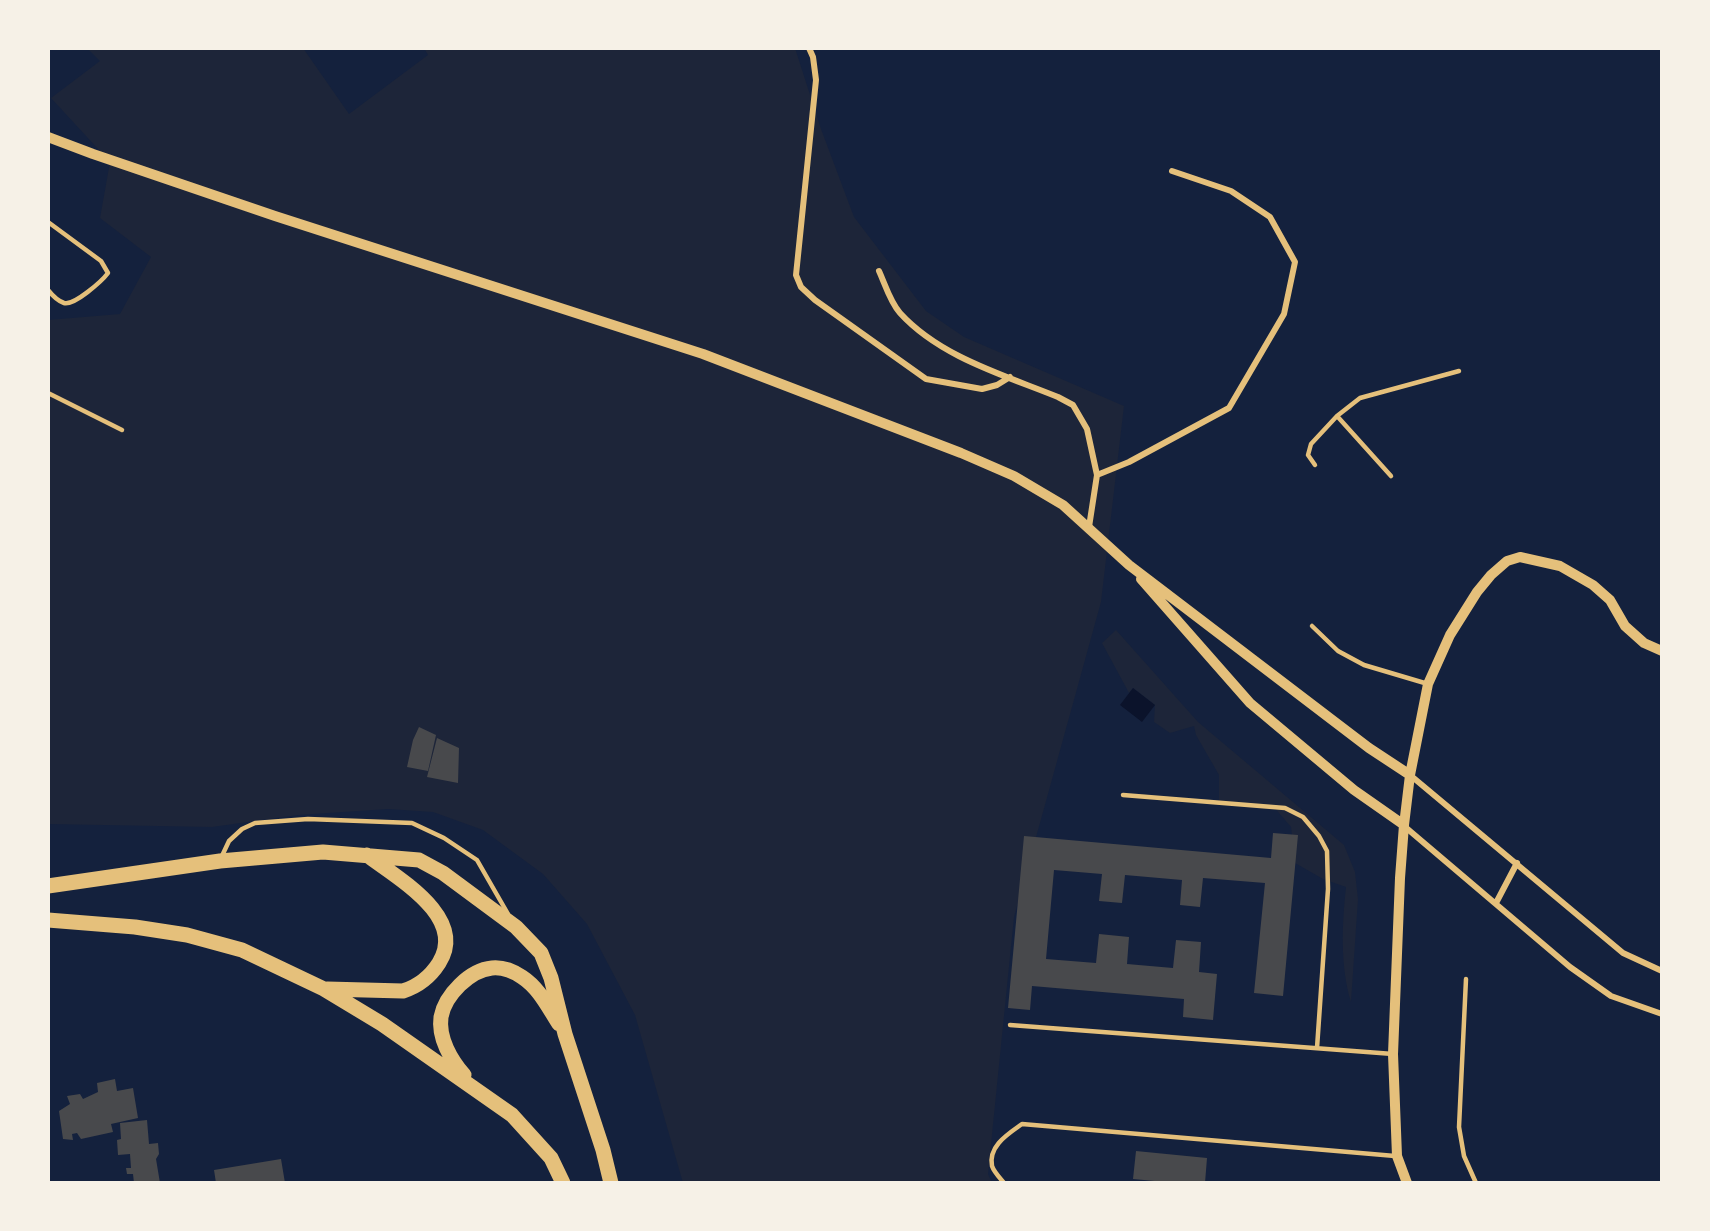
<!DOCTYPE html>
<style>
body{margin:0}
#map{position:relative;width:1710px;height:1231px;overflow:hidden;background:#14213d;font-family:Helvetica,sans-serif}
canvas{display:block}
.frame{position:absolute;inset:0;border:50px solid #f6f1e7;pointer-events:none}
</style>
<div id="map">
<canvas width="1710" height="1231"></canvas>
<div class="frame"></div>
</div>
<script>
const ctx = document.querySelector('canvas').getContext('2d');
ctx.lineJoin = 'round';
function fill(path, color) { ctx.fillStyle = color; ctx.fill(path, 'evenodd'); }
function strokePath(path, color, width, dash) { ctx.strokeStyle = color; ctx.lineWidth = width; ctx.lineCap = dash ? 'butt' : 'round'; ctx.setLineDash(dash || []); ctx.stroke(path); }
fill(new Path2D(`
 M 87,48 L 303,48 L 349,114 L 428,55 L 424,48 L 795,48 L 821,129 L 854,217 L 926,311 L 964,337 L 1124,406 L 1101,602 L 1014,917 L 988,1174 L 992,1183 L 683,1183 L 635,1015 L 587,924 L 543,874 L 483,830 L 433,812 L 388,809 L 298,815 L 212,827 L 48,824 L 48,320 L 120,314 L 151,257 L 100,218 L 110,162 L 51,98 L 100,61 Z
 M 1116,630 L 1198,722 L 1344,845 L 1355,872 L 1358,899 L 1351,1002 C 1340,966 1342,924 1346,887 L 1323,879 L 1295,863 L 1291,827 L 1273,806 L 1219,801 L 1219,775 L 1196,735 L 1194,726 L 1170,733 L 1154,722 L 1155,705 L 1133,688 L 1129,693 L 1102,643 Z`), '#1d2539');
fill(new Path2D(`
 M 1133,688 L 1155,705 L 1142,722 L 1120,705 Z`), '#0b132b');
fill(new Path2D(`
 M 419,727 L 436,735 L 428,771 L 407,767 L 413,740 Z
 M 437,738 L 459,748 L 458,783 L 427,777 Z
 M 1273,833 L 1298,835 L 1283,996 L 1254,993 L 1265,883 L 1203,878 L 1200,907 L 1180,905 L 1182,880 L 1125,875 L 1122,903 L 1099,901 L 1102,874 L 1054,870 L 1046,959 L 1096,963 L 1099,934 L 1129,937 L 1127,964 L 1173,968 L 1176,940 L 1201,942 L 1199,972 L 1217,974 L 1213,1020 L 1183,1017 L 1184,999 L 1032,986 L 1030,1010 L 1008,1008 L 1024,836 L 1271,858 Z
 M 115,1079 L 117,1091 L 133,1088 L 138,1118 L 111,1124 L 113,1132 L 81,1139 L 77,1133 L 72,1134 L 73,1140 L 63,1139 L 59,1111 L 70,1104 L 67,1096 L 80,1094 L 83,1099 L 98,1092 L 97,1083 Z
 M 147,1120 L 149,1144 L 158,1143 L 159,1154 L 156,1159 L 160,1183 L 134,1183 L 133,1174 L 127,1174 L 126,1168 L 131,1168 L 130,1154 L 118,1155 L 117,1140 L 121,1139 L 120,1123 Z
 M 1136,1151 L 1207,1158 L 1205,1183 L 1176,1183 L 1133,1179 Z
 M 281,1159 L 285,1183 L 216,1183 L 214,1170 Z`), '#48494c');
strokePath(new Path2D(`
 M 48,222 L 101,261 L 108,273 C 102,281 74,306 64,303 C 58,301 52,295 48,290
 M 48,393 L 122,430
 M 1337,416 L 1391,476
 M 1315,465 L 1308,455 L 1311,444 L 1337,416 L 1360,398 L 1459,371
 M 1312,626 L 1338,651 L 1364,665 L 1428,684
 M 1123,795 L 1285,808 L 1303,817 L 1319,836 L 1327,851 L 1328,889 L 1317,1048
 M 221,858 L 229,841 L 242,829 L 255,823 L 308,819 L 412,823 L 444,838 L 477,860 L 508,914
 M 1466,979 L 1459,1127 L 1464,1156 L 1476,1183
 M 1010,1025 L 1393,1054
 M 1004,1183 C 1000,1178 994,1172 992,1166 C 988,1146 1008,1134 1022,1124 L 1395,1156`), '#e5c07b', 4.5);
strokePath(new Path2D(`
 M 809,48 L 813,57 L 816,80 L 796,275 L 801,287 L 815,300 L 926,379 L 982,389 L 997,385 L 1010,377
 M 879,271 C 885,284 890,302 900,313 C 940,357 1004,375 1058,397 L 1073,405 L 1087,429 L 1097,475 L 1089,527
 M 1097,475 L 1129,462 L 1229,408 L 1284,314 L 1295,262 L 1270,217 L 1231,191 L 1172,171
 M 1410,775 L 1623,953 L 1662,971
 M 1404,826 L 1570,967 L 1611,996 L 1662,1014
 M 1496,903 L 1517,863`), '#e5c07b', 6);
strokePath(new Path2D(`
 M 48,137 L 93,154 L 275,216 L 703,354 L 961,453 L 1014,476 L 1063,505 L 1129,565 L 1369,748 L 1410,775
 M 1141,579 L 1250,703 L 1354,790 L 1404,825
 M 1407,1183 L 1397,1156 L 1393,1054 L 1400,878 L 1404,825 L 1410,775 L 1428,684 L 1450,635 L 1477,592 L 1491,575 L 1507,561 L 1520,557 L 1560,566 L 1593,585 L 1610,600 L 1625,626 L 1644,643 L 1662,651`), '#e5c07b', 10);
strokePath(new Path2D(`
 M 48,886 L 220,861 L 323,852 L 419,860 L 443,873 L 516,927 L 541,953 L 551,978 L 565,1034 L 603,1150 L 611,1183
 M 48,920 L 135,927 L 187,935 L 242,950 L 324,989 L 382,1024 L 512,1115 L 551,1158 L 563,1183
 M 327,989 L 403,991 C 419,986 430,977 439,963 C 468,917 397,878 367,855
 M 464,1075 C 451,1060 438,1038 441,1017 C 445,995 470,970 492,968 C 502,967 513,971 522,977 C 539,988 548,1007 559,1024`), '#e5c07b', 15);
</script>
